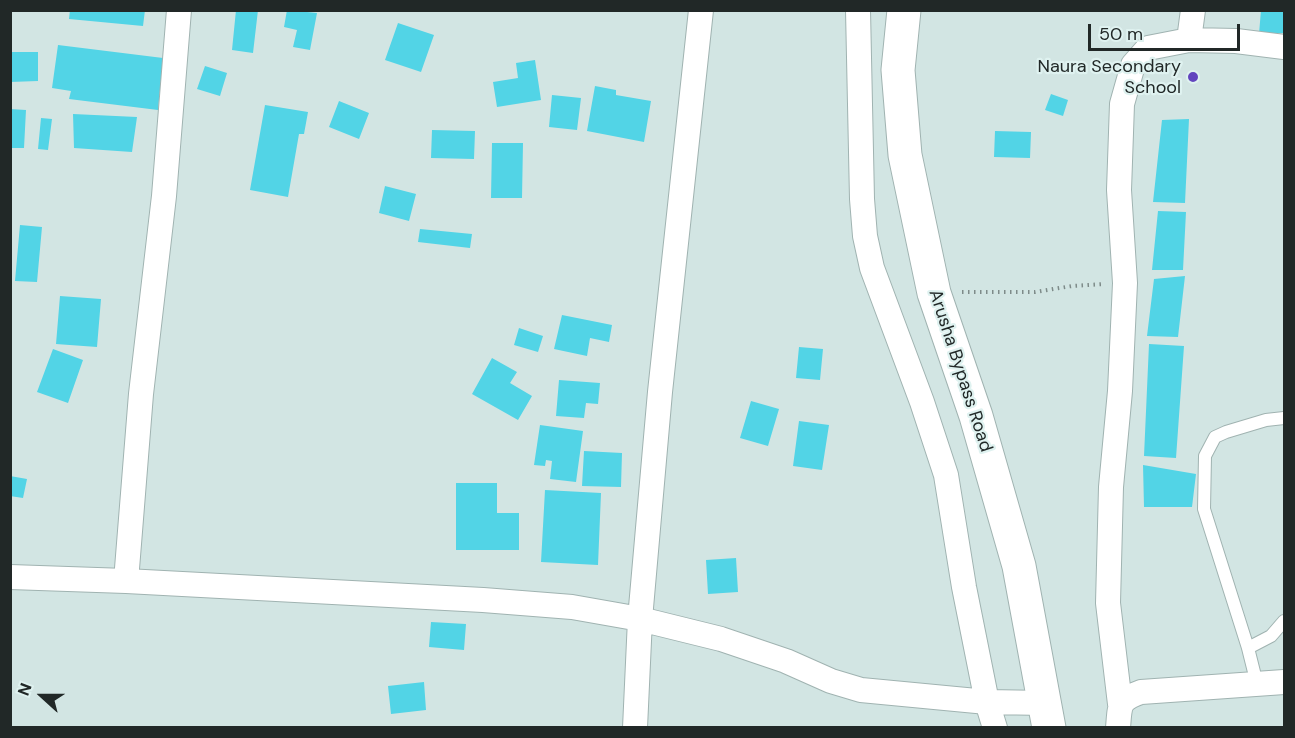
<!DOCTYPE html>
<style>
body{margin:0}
#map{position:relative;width:1295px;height:738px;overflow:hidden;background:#d2e5e3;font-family:"DM Sans",sans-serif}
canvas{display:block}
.frame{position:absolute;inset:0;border:12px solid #212827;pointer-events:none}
.north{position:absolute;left:12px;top:666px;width:60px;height:60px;-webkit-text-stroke:4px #dff2f0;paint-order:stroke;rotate:291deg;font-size:16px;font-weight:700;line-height:24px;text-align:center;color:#212827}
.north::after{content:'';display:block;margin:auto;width:21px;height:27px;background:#212827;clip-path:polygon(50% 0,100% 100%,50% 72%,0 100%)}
.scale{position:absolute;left:1088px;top:24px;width:152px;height:27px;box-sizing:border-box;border:3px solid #212827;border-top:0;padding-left:8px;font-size:18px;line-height:21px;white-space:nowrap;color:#212827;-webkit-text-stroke:4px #dff2f0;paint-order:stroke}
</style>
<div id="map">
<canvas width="1295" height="738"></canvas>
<div class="frame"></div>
<div class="north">N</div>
<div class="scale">50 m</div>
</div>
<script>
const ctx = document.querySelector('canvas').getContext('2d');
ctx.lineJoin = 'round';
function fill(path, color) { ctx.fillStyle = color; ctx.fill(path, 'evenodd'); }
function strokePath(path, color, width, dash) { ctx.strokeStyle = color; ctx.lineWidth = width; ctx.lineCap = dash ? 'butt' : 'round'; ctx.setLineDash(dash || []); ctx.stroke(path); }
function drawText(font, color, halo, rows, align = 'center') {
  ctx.font = font + ' "DM Sans",sans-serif'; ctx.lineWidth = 4.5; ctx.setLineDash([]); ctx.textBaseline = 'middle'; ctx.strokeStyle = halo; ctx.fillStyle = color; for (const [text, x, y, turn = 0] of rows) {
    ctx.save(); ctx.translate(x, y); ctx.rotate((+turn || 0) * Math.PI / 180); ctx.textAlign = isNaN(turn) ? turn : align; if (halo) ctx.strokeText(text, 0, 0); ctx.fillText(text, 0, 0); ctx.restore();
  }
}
fill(new Path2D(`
 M 70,10 L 145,10 L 143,26 L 69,19 Z
 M 236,10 L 258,10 L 253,53 L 232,50 Z
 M 287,10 L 317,13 L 310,50 L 293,47 L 297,30 L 284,27 Z
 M 1261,10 L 1284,10 L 1284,33 L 1259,34 Z
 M 398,23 L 434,35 L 421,72 L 385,60 Z
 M 58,45 L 163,58 L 158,110 L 69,99 L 71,91 L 52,88 Z
 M 10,52 L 38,52 L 38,81 L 10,82 Z
 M 535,60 L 541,100 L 497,107 L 493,82 L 518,78 L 516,63 Z
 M 205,66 L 227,73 L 220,96 L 197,89 Z
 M 595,86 L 616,90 L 616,95 L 651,101 L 644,142 L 587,131 Z
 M 1051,94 L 1068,100 L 1063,116 L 1045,110 Z
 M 552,95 L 581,98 L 577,130 L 549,127 Z
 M 339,101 L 369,113 L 359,139 L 329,127 Z
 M 265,105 L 308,112 L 304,134 L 299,134 L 288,197 L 250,190 Z
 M 10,109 L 26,110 L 24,148 L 10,148 Z
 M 73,114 L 137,117 L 132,152 L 74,148 Z
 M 41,118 L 52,119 L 48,150 L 38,149 Z
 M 1189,119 L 1185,203 L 1153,202 L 1162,120 Z
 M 432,130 L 475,131 L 474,159 L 431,158 Z
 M 995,131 L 1031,132 L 1030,158 L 994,157 Z
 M 492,143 L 523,143 L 522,198 L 491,198 Z
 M 385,186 L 416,194 L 409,221 L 379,213 Z
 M 1158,211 L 1186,212 L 1183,270 L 1152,270 Z
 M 20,225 L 42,227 L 37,282 L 15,281 Z
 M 420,229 L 472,234 L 470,248 L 418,242 Z
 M 1185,276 L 1178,337 L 1147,336 L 1154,279 Z
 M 60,296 L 101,299 L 97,347 L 56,344 Z
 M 562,315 L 612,325 L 609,342 L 590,338 L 587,356 L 554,349 Z
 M 519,328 L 543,336 L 538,352 L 514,345 Z
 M 1149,344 L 1184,346 L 1176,458 L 1144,456 Z
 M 799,347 L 823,349 L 820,380 L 796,378 Z
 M 53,349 L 83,360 L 68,403 L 37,392 Z
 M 492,358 L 517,372 L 510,383 L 532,396 L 518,420 L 472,394 Z
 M 559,380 L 600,383 L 598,404 L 586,403 L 584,418 L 556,416 Z
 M 751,401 L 779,409 L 768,446 L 740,438 Z
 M 799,421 L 829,425 L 822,470 L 793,466 Z
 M 540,425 L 583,431 L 576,482 L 550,479 L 552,461 L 546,460 L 545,466 L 534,465 Z
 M 584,451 L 622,453 L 621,487 L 582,486 Z
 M 1143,465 L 1196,474 L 1192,507 L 1144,507 Z
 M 10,476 L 27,479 L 23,498 L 10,496 Z
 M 456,483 L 497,483 L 497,513 L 519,513 L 519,550 L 456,550 Z
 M 545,490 L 601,493 L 598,565 L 541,562 Z
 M 736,558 L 738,592 L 708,594 L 706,560 Z
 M 431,622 L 466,624 L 464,650 L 429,647 Z
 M 424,682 L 426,710 L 391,714 L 388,686 Z`), '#52d4e6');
const service = new Path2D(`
 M 1248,648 L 1271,636 L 1284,621
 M 1257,684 L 1248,648 L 1204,509 L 1205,456 L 1215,437 L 1226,432 L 1266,420 L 1284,418`);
const minor = new Path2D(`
 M 858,10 L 862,199 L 865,236 L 872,268 L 922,402 L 946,475 L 964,587 L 987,702 L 995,728
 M 1189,40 L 1193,10
 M 10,577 L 126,581 L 483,600 L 572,607 L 640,619 L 721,639 L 786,661 L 831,681 L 861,690 L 987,702 L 1046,703
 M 126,581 L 141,394 L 164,196 L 179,10
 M 1120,704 L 1108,603 L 1111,487 L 1120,391 L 1125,283 L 1119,190 L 1122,104 L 1133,65 L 1148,48 L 1189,40 L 1236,41 L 1284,47
 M 635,728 L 640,619 L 660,392 L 701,10
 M 1118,728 C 1120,705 1118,700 1141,692 L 1284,682`);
const primary = new Path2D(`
 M 904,10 L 898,70 L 905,155 L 934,293 L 976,416 L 1019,566 L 1049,728`);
strokePath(service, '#a0b3b1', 14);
strokePath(minor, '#a0b3b1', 26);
strokePath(primary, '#a0b3b1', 35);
strokePath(new Path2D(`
 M 962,292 L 1035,292 L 1072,286 L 1104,284`), '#7e8b89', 4, [1.5, 4.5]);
strokePath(service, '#fff', 12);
strokePath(minor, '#fff', 24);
strokePath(primary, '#fff', 33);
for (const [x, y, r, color] of [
 [1193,77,6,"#6245be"]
]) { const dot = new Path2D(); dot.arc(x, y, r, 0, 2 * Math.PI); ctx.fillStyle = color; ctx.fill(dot); strokePath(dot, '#dff2f0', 2); }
drawText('18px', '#212827', '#dff2f0', [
 ["Naura Secondary",1181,67],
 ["School",1181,88]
], 'right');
drawText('18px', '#212827', '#dff2f0', [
 ["Arusha Bypass Road",960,371,72]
]);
</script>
